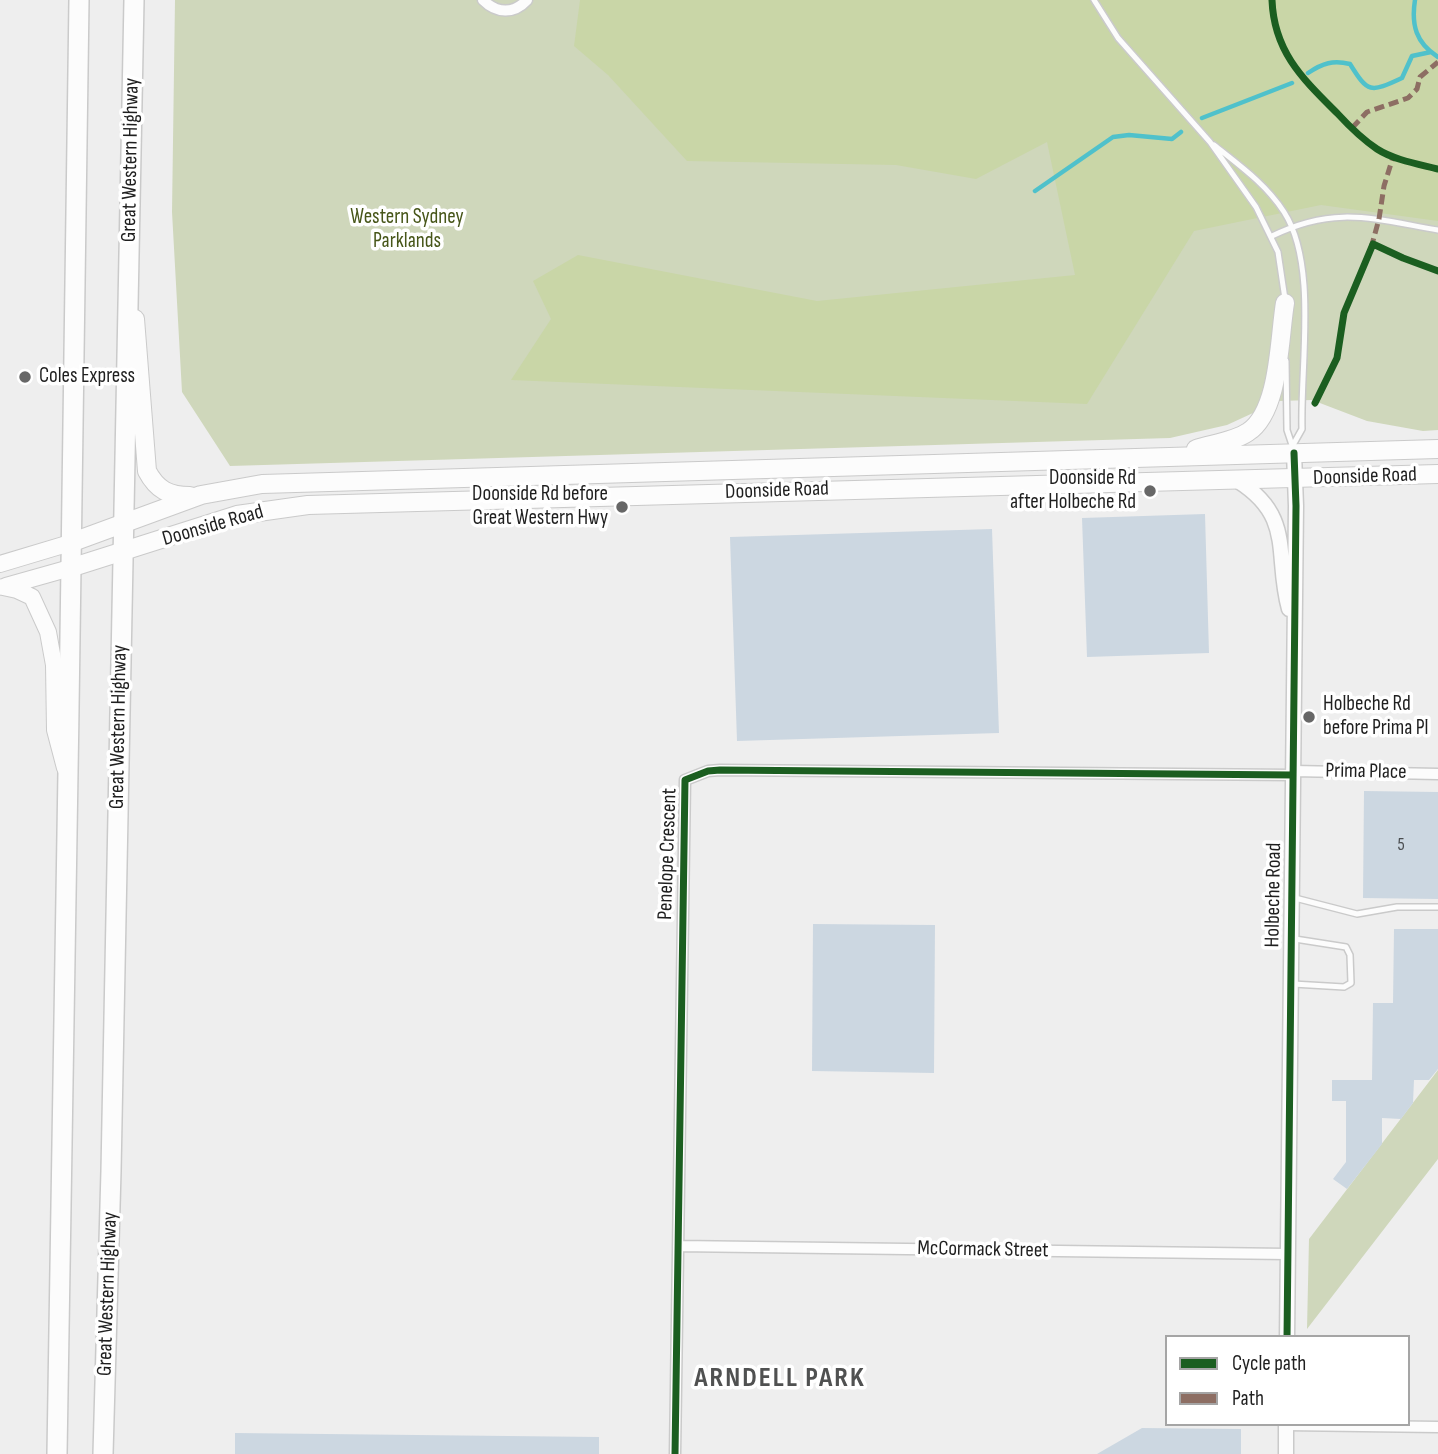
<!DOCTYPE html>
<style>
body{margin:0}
#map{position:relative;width:1438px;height:1454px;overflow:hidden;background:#eee;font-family:"Sofia Sans Condensed",sans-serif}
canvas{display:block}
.legend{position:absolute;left:1165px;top:1335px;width:245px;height:91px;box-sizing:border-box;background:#fff;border:2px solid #a5a5a5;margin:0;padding:9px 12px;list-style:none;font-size:21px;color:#1f1f1f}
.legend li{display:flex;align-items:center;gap:14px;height:35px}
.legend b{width:35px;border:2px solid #a5a5a5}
</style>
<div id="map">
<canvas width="1438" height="1454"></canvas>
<ul class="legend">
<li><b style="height:9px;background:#1b5e20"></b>Cycle path</li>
<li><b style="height:9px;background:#8d6e63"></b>Path</li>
</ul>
</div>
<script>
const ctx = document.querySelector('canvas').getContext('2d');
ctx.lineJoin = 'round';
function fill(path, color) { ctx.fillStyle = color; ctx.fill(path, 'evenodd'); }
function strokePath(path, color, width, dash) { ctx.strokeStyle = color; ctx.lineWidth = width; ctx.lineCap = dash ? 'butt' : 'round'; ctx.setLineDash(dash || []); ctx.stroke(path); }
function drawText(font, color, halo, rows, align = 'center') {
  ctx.font = font + ' "Sofia Sans Condensed",sans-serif'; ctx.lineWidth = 7; ctx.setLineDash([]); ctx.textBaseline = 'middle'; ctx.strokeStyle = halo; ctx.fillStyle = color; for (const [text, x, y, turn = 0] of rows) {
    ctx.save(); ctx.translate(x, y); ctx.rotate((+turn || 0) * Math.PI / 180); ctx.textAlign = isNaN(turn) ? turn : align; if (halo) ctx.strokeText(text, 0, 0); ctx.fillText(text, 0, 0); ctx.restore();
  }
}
fill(new Path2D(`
 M 175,0 L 1438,0 L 1438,430 L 1423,431 L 1367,421 L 1312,400 L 1279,401 L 1227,425 L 1170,438 L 230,466 L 182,392 L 172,212 Z
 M 1438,1070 L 1438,1159 L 1307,1329 L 1309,1239 Z`), '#cfd7bb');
fill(new Path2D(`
 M 580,0 L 1438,0 L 1438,221 L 1321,205 L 1194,231 L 1087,404 L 511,380 L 551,319 L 533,281 L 578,255 L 817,301 L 1075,275 L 1047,142 L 976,179 L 896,165 L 687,161 L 608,75 L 574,46 Z`), '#c9d6a7');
strokePath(new Path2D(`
 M 1415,0 C 1411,25 1416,43 1438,57
 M 1308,73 C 1323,63 1333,60 1350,64 C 1368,93 1370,93 1402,78 L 1412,56 L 1431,52
 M 1202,118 L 1292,83
 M 1035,191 L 1113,137 L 1129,135 L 1172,139 L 1181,132`), '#4fc1cb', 4.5);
fill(new Path2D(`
 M 1205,514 L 1209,653 L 1087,657 L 1082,518 Z
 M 992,529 L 999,733 L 737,741 L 730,537 Z
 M 1364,791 L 1438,792 L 1438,899 L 1363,898 Z
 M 813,924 L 935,925 L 934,1073 L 812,1071 Z
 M 1394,929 L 1438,929 L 1438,1069 L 1429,1080 L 1414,1080 L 1413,1103 L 1401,1119 L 1382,1118 L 1382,1144 L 1347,1189 L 1333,1179 L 1346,1162 L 1346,1101 L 1332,1101 L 1332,1080 L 1372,1080 L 1373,1003 L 1393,1003 Z
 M 1142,1428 L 1241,1429 L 1241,1454 L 1097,1454 Z
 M 235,1433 L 599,1437 L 599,1454 L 235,1454 Z`), '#ccd7e1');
const service = new Path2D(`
 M 1094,0 L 1118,38 L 1210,142 L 1256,207 L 1278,252 L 1285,299
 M 1214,145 C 1239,165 1266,184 1284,212 C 1318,265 1300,366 1302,429 L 1293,445
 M 1272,236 C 1335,205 1373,219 1438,230
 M 1286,361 L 1287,430 L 1294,451
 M 1295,898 L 1357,914 L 1397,907 L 1438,907
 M 1293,984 L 1344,987 L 1351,983 L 1350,955 L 1346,947 L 1295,939`);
const minor = new Path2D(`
 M 483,0 C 497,14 514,14 527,0
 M 1294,771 L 1438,774
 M 678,1246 L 1287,1254
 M 1286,1425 L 1438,1427
 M 675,1454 L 685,780 L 708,771 L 720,770 L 1293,775`);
const tertiary = new Path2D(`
 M 1238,481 C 1295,517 1274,555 1289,609
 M 1287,1337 L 1296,506 L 1294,453
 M 1286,1454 L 1286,1424`);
const secondary = new Path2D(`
 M 0,564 L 70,543
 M 6,586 L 70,568
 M 3,587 L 17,590 L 32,597 L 48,632 L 54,665 L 55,730 L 65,768`);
const primary = new Path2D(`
 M 135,319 L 147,471 C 157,490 169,496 190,496
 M 1196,449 C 1212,444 1235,441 1248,432 C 1280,411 1279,338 1285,303
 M 70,543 L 201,495 L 262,484 L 1438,449
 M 70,568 L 237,515 L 308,505 L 1438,474`);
const trunk = new Path2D(`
 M 57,1454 C 68,969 70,485 79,0
 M 103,1454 L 111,1171 L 134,0`);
strokePath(service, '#cacaca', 8);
strokePath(minor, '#cacaca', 13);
strokePath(tertiary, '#cacaca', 17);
strokePath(secondary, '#cacaca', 18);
strokePath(primary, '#cacaca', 20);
strokePath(trunk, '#cacaca', 22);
strokePath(service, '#fcfcfc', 5);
strokePath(minor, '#fcfcfc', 10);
strokePath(tertiary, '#fcfcfc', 14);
strokePath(secondary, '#fcfcfc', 16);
strokePath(primary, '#fcfcfc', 18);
strokePath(trunk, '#fcfcfc', 19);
strokePath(new Path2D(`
 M 1352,128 L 1367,112 L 1408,98 L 1417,89 L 1420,77 L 1438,62
 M 1371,248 L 1379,219 L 1384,186 L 1393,157`), '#8d6e63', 5, [10, 5]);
strokePath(new Path2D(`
 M 1272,0 C 1274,52 1303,79 1337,113 C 1349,126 1362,139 1377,149 C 1394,160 1418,164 1438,169
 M 1315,403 L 1337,358 L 1344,313 L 1373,244 L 1403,258 L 1438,271
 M 1287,1337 L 1296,506 L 1294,453
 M 675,1454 L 685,780 L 708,771 L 720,770 L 1293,775`), '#1b5e20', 7);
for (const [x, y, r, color] of [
 [25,377,7,"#676767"],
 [1150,491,7,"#676767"],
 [622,507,7,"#676767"],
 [1309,717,7,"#676767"]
]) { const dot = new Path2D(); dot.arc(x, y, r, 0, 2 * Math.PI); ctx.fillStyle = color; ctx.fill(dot); strokePath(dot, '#fff', 2.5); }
drawText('18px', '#4a4d50', null, [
 ["5",1401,845]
]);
drawText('21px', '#1f1f1f', '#fff', [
 ["Great Western Highway",131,160,-89],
 ["Doonside Road",1365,477,-2],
 ["Doonside Road",777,491,-2],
 ["Doonside Road",213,526,-16],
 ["Great Western Highway",119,727,-89],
 ["Prima Place",1366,772,1],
 ["Penelope Crescent",668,854,-88],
 ["Holbeche Road",1274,895,-89],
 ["McCormack Street",983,1250,1],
 ["Great Western Highway",108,1294,-88]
]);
drawText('21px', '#475619', '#fff', [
 ["Western Sydney",407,218],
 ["Parklands",407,242]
]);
drawText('21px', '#1f1f1f', '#fff', [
 ["Coles Express",39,377],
 ["Doonside Rd",1136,479,"right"],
 ["after Holbeche Rd",1136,503,"right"],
 ["Doonside Rd before",608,495,"right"],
 ["Great Western Hwy",608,519,"right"],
 ["Holbeche Rd",1323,705],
 ["before Prima Pl",1323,729]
], 'left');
ctx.letterSpacing = '2px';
drawText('bold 28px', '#505151', '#fff', [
 ["ARNDELL PARK",780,1379]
]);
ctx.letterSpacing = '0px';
</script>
